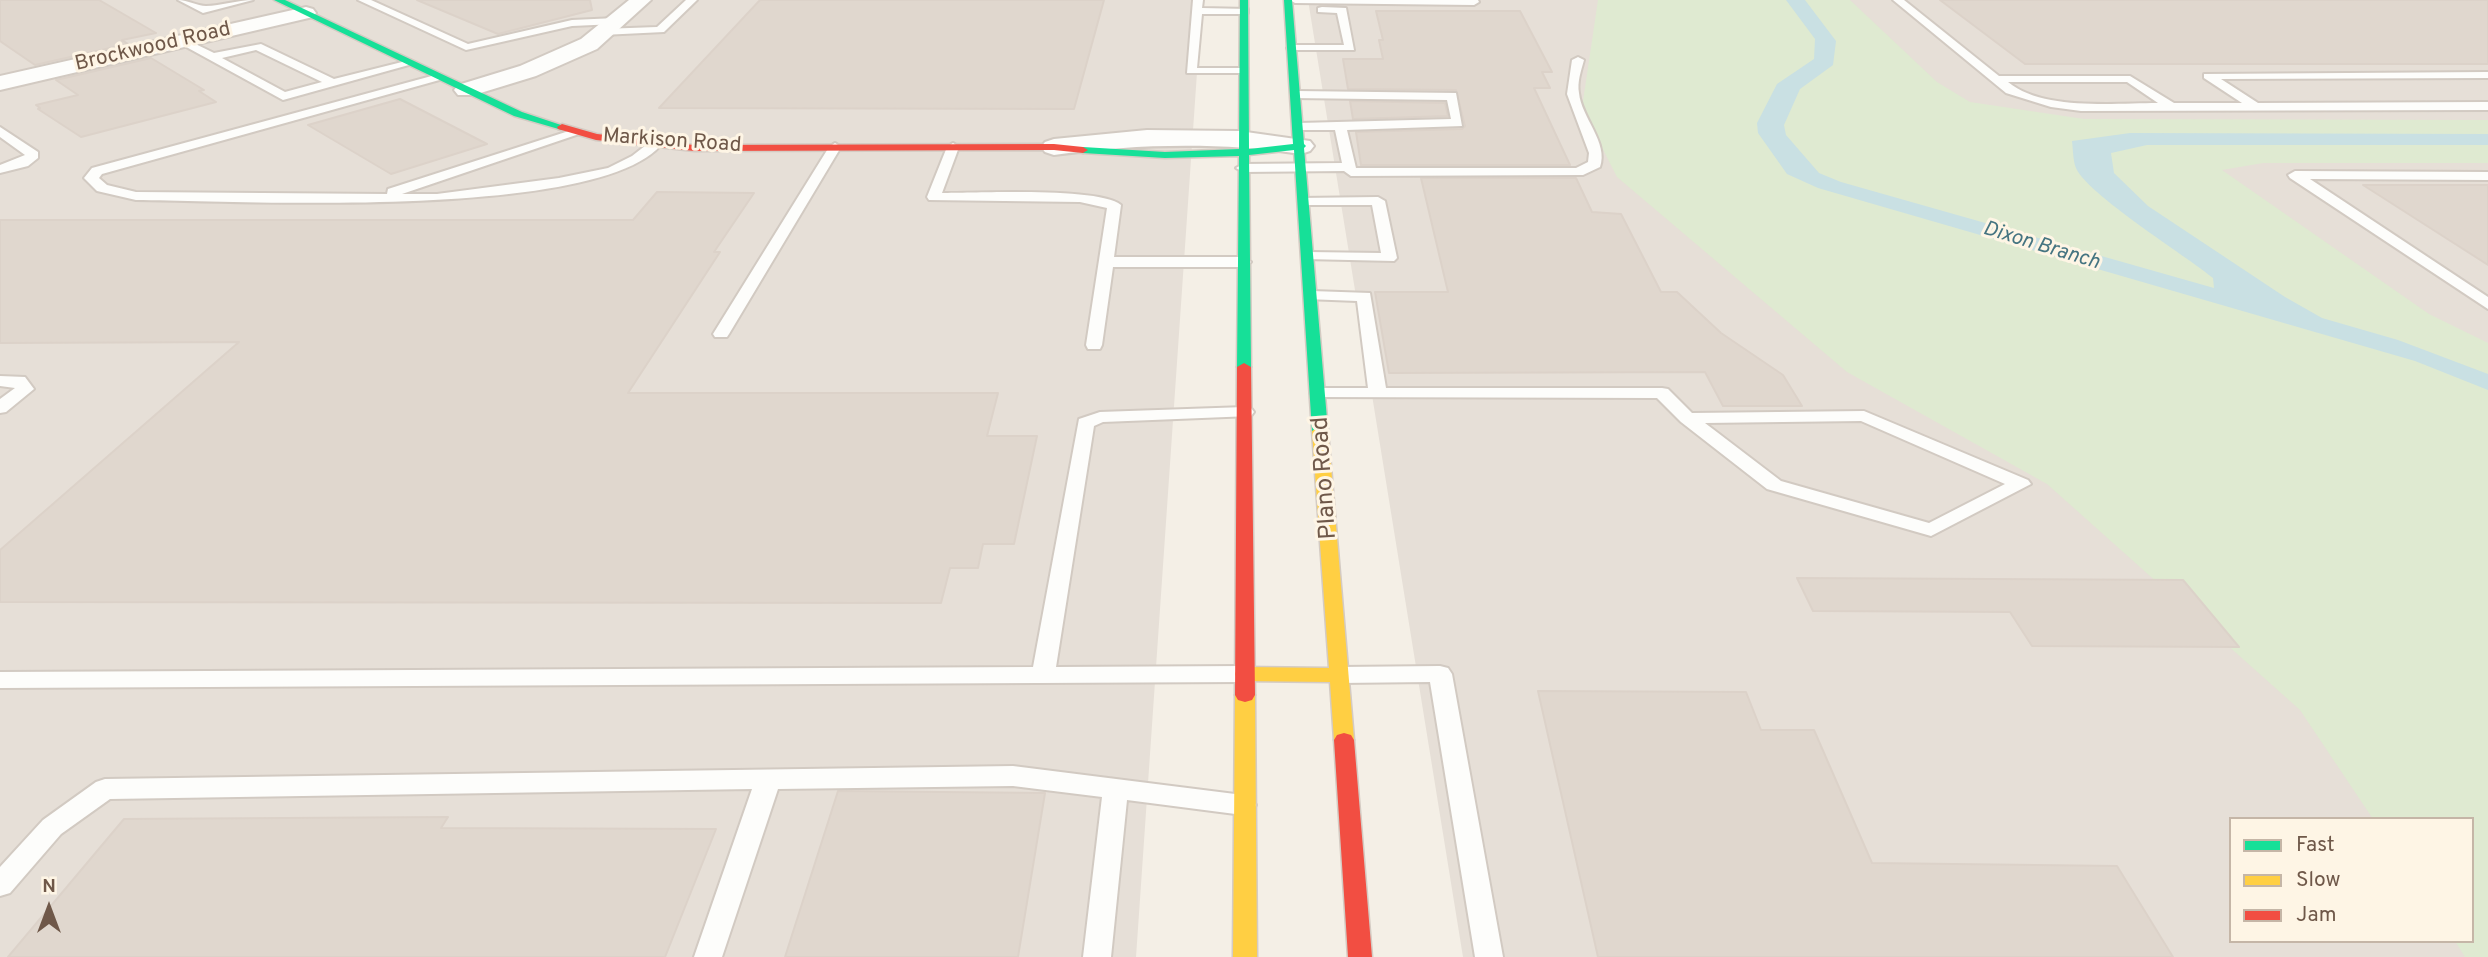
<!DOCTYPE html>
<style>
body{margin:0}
#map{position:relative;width:2488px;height:957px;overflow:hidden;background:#f4efe6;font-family:Overpass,sans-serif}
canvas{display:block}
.legend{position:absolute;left:2229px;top:817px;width:245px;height:126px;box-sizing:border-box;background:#fef5e5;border:2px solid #c5b6a7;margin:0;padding:9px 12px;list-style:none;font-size:21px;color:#6f5849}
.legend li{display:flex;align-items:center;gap:14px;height:35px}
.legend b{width:35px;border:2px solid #c5b6a7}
.north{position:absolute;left:14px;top:873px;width:70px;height:70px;-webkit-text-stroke:5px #fef5e5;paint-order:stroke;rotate:0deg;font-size:19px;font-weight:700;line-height:28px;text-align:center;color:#6f5849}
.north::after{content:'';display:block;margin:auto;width:24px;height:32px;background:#6f5849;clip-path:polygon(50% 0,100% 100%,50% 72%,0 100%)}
</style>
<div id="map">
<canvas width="2488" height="957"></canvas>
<ul class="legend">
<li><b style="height:9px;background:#16e098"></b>Fast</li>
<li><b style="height:9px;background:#ffcf43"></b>Slow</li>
<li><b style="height:9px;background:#f24e42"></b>Jam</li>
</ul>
<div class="north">N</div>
</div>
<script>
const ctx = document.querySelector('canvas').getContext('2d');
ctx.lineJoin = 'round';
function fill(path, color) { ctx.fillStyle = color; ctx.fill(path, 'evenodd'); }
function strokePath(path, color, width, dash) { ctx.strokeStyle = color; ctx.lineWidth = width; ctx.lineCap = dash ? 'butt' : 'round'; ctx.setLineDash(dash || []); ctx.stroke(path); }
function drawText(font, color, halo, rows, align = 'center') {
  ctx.font = font + ' Overpass,sans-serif'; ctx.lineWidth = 6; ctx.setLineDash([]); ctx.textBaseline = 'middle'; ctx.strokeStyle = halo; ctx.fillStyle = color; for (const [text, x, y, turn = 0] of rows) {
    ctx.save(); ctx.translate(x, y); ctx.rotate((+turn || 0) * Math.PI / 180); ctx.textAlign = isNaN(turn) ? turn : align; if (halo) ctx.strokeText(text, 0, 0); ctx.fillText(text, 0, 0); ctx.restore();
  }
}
fill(new Path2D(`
 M 0,0 L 1202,0 L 1136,957 L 0,957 Z
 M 1308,0 L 2488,0 L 2488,957 L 1463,957 ZM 2231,819 L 2472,819 L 2472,941 L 2231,941 Z`), '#e6dfd7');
fill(new Path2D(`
 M 1598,0 L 1850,0 L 1937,82 L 1970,102 L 2084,119 L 2488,120 L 2488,163 L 2263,163 L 2222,170 L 2429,314 L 2488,343 L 2488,957 L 2465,957 L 2455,941 L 2472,941 L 2472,819 L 2373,819 L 2300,710 L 2047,484 L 1847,372 L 1617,177 L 1582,108 Z`), '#dfead1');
fill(new Path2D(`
 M 1786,0 L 1805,0 L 1836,41 L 1833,65 L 1800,89 L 1784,125 L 1786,135 L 1819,173 L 1841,182 L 2214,288 L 2213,278 C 2185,255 2088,195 2076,168 C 2073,161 2073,149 2072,141 L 2130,133 L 2488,134 L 2488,145 L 2147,145 L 2111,153 L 2114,173 L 2148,206 L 2285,297 L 2322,318 L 2398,340 L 2488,374 L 2488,390 L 2415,361 L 1818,188 L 1787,174 L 1758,133 L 1757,123 L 1777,84 L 1814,59 L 1815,39 Z`), '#c9e0e3');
const building = new Path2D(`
 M 0,0 L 99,0 L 156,33 L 122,40 L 128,44 L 35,65 L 0,41 Z
 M 417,0 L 590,0 L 592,10 L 498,34 Z
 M 760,0 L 1104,0 L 1074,109 L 659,108 Z
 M 1940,0 L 2488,0 L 2488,64 L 2025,64 Z
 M 1376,11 L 1520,11 L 1552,72 L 1542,72 L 1550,88 L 1534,88 L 1570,165 L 1361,165 L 1356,132 L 1462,129 L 1465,126 L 1456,90 L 1348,89 L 1343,59 L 1383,59 L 1379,40 L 1383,40 Z
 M 151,58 L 204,90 L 199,91 L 216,102 L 81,137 L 38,109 L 40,108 L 36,105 L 78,95 L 56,80 Z
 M 400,99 L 487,144 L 391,174 L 308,125 Z
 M 1350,101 L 1445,103 L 1448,116 L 1353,119 Z
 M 1421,178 L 1576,178 L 1592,212 L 1621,214 L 1661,292 L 1677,292 L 1721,333 L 1783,375 L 1802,406 L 1723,406 L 1705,372 L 1389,373 L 1375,292 L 1448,292 Z
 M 2363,185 L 2488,185 L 2488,265 Z
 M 657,192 L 754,193 L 714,252 L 720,252 L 628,393 L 998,393 L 987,436 L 1037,436 L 1014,544 L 983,544 L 978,568 L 950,568 L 941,603 L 0,602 L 0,550 L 239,342 L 0,343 L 0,220 L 633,220 Z
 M 1797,578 L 2183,580 L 2239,647 L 2032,646 L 2010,612 L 1813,611 Z
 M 1538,691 L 1746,692 L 1761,730 L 1814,730 L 1872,863 L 2117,866 L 2173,957 L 1598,957 Z
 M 838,791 L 1045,793 L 1018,957 L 785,957 Z
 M 448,817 L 441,828 L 716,829 L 665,957 L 8,957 L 124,819 Z`);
fill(building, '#e0d7ce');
strokePath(building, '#dcd2c9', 2);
const lane = new Path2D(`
 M 178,0 C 188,0 197,6 206,6 C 221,6 237,0 253,0 L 203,13 Z
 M 358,0 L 371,0 L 468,44 L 572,20 L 616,18 L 621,21 L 616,24 L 572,26 L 466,50 Z
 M 686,0 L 697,0 L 664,32 L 602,35 L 597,32 L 602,29 L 657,27 Z
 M 1193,0 L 1203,0 L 1202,8 L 1248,9 L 1248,13 L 1244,14 L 1202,14 L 1197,68 L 1244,68 L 1248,69 L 1248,73 L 1187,73 Z
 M 1290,0 L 1478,0 L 1479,2 L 1474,5 L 1295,3 Z
 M 1893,0 L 1904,0 L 1999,76 L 2130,76 L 2174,103 L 2242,103 L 2204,78 L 2204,74 L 2488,72 L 2488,78 L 2221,79 L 2258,103 L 2488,102 L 2488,110 L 2081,111 L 2051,107 L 2006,93 ZM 2008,82 L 2127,82 L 2158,103 C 2115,103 2043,111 2008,82 Z
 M 1322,7 L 1346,8 L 1354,50 L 1288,50 L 1287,48 L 1292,45 L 1344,45 L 1337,13 L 1318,12 L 1318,8 Z
 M 183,38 L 214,53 L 261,44 L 334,79 L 410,60 L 416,63 L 283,100 L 179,43 L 178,41 ZM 256,50 L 322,82 L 285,92 L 222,58 Z
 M 1578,57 L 1584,60 C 1581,71 1577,82 1579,93 C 1581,117 1609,143 1600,167 L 1583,175 L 1351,176 L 1344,171 L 1243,172 L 1236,168 L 1243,164 L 1342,163 L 1335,130 L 1295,130 L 1295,124 L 1299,123 L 1451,119 L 1447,100 L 1293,98 L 1293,92 L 1297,91 L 1456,93 L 1462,126 L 1347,130 L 1356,168 L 1576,168 L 1588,162 L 1589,153 L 1567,94 L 1572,60 Z
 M 439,74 L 445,77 L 443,79 L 102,174 L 99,178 L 107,185 L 136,192 L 387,194 L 388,189 L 572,130 L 582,133 L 402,194 L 437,194 L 559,178 L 608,168 L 632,156 L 650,142 L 661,145 C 596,220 240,201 136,200 L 97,191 L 84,178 L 92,168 Z
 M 0,127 L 38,152 L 38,158 L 28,166 L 0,173 L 0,165 L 25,155 L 0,137 Z
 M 835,143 L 841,147 L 729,334 L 727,337 L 715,337 L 713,334 L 829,147 Z
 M 953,143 L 959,147 L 942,193 C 976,193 1100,187 1121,205 L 1114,257 L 1243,257 L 1251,262 L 1243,267 L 1113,267 L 1102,345 L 1100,349 L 1088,349 L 1086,345 L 1107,208 L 1080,202 L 929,200 L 927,197 L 947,147 Z
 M 2295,171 L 2488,172 L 2488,180 L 2310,179 L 2488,297 L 2488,309 L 2290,178 L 2288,175 Z
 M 1378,197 L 1385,201 L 1397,258 L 1394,261 L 1304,259 L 1304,253 L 1309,252 L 1381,253 L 1372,205 L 1305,205 L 1298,201 L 1300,198 Z
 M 1312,291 L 1370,293 L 1386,388 L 1662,388 L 1668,389 L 1692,413 L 1864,411 L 2028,480 L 2031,484 L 1931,536 L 1767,489 L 1681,422 L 1657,398 L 1313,397 L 1310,393 L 1313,389 L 1319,388 L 1368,388 L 1357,301 L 1306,299 L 1306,293 ZM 1861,421 L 2005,484 L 1929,523 L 1781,481 L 1705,423 Z
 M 0,376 L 25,377 L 34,389 L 6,412 L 0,413 L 0,399 L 15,388 L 0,386 Z
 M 1245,407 L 1251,408 L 1254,412 L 1251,416 L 1103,422 L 1094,426 L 1056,667 L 1244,666 L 1252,668 L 1256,674 L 1252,680 L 1244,682 L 0,688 L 0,672 L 1033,667 L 1079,419 L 1100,412 Z
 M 1440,666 L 1448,668 L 1452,674 L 1503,957 L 1475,957 L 1430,682 L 1340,683 L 1332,681 L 1328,675 L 1332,669 L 1340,667 Z
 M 1013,766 L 1243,795 L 1252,798 L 1256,805 L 1252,812 L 1243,815 L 1127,800 L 1111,957 L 1083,957 L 1102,797 L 1013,786 L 778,789 L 722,957 L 694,957 L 752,789 L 110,799 L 61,834 L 10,893 L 0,896 L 0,867 L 43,820 L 96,782 L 105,779 Z`);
const street = new Path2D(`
 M 629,0 L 651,0 L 597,49 L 536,76 L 474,95 L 458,95 L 454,90 L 458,85 L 520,66 L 581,39 Z
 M 306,7 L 313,9 L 316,13 L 313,17 L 0,90 L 0,76 Z
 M 1147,130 L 1239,131 L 1310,141 L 1314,146 L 1310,151 L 1301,154 C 1218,142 1137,144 1054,155 L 1045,152 L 1041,147 L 1045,142 L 1054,139 Z`);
const fast = new Path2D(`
 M 274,0 L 285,0 L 522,112 L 567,127 L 562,130 L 514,116 Z
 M 1240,0 L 1248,0 L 1249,149 L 1293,144 L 1284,0 L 1292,0 L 1304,144 L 1306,146 L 1304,148 L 1328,431 L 1320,436 L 1312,431 L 1294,150 L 1249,155 L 1251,367 L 1244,371 L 1237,367 L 1239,156 L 1165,158 L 1083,153 L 1078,150 L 1083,147 L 1165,152 L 1239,149 Z`);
const slow = new Path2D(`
 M 1320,426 L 1328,431 L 1354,740 L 1351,745 L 1344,747 L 1337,745 L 1334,740 L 1330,682 L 1244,681 L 1237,679 L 1235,674 L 1237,669 L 1244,667 L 1329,668 L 1312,431 Z
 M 1245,688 L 1252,690 L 1255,695 L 1257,957 L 1233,957 L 1235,695 L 1238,690 Z`);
const jam = new Path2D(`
 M 562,124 L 597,134 L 694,145 L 1054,144 L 1083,147 L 1088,150 L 1083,153 L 1054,150 L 694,151 L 596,140 L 558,129 L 557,127 Z
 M 1244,363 L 1251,367 L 1255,695 L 1252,700 L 1245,702 L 1238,700 L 1235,695 L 1237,367 Z
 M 1344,733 L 1351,735 L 1354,740 L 1372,957 L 1348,957 L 1334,740 L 1337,735 Z`);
strokePath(lane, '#d2cac2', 4);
strokePath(street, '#d2cac2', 4);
strokePath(fast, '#d4cbc3', 3);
strokePath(slow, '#d4cbc3', 3);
strokePath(jam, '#d4cbc3', 3);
fill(lane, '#fdfdfb');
fill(street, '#fdfdfb');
fill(fast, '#16e098');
fill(slow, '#ffcf43');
fill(jam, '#f24e42');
drawText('21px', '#6f5849', '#fef5e5', [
 ["Brockwood Road",153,48,-13],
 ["Markison Road",672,142,4]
]);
drawText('italic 21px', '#457481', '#fef5e5', [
 ["Dixon Branch",2041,247,17]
]);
drawText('24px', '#6f5849', '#fef5e5', [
 ["Plano Road",1326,478,-94]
]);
</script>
